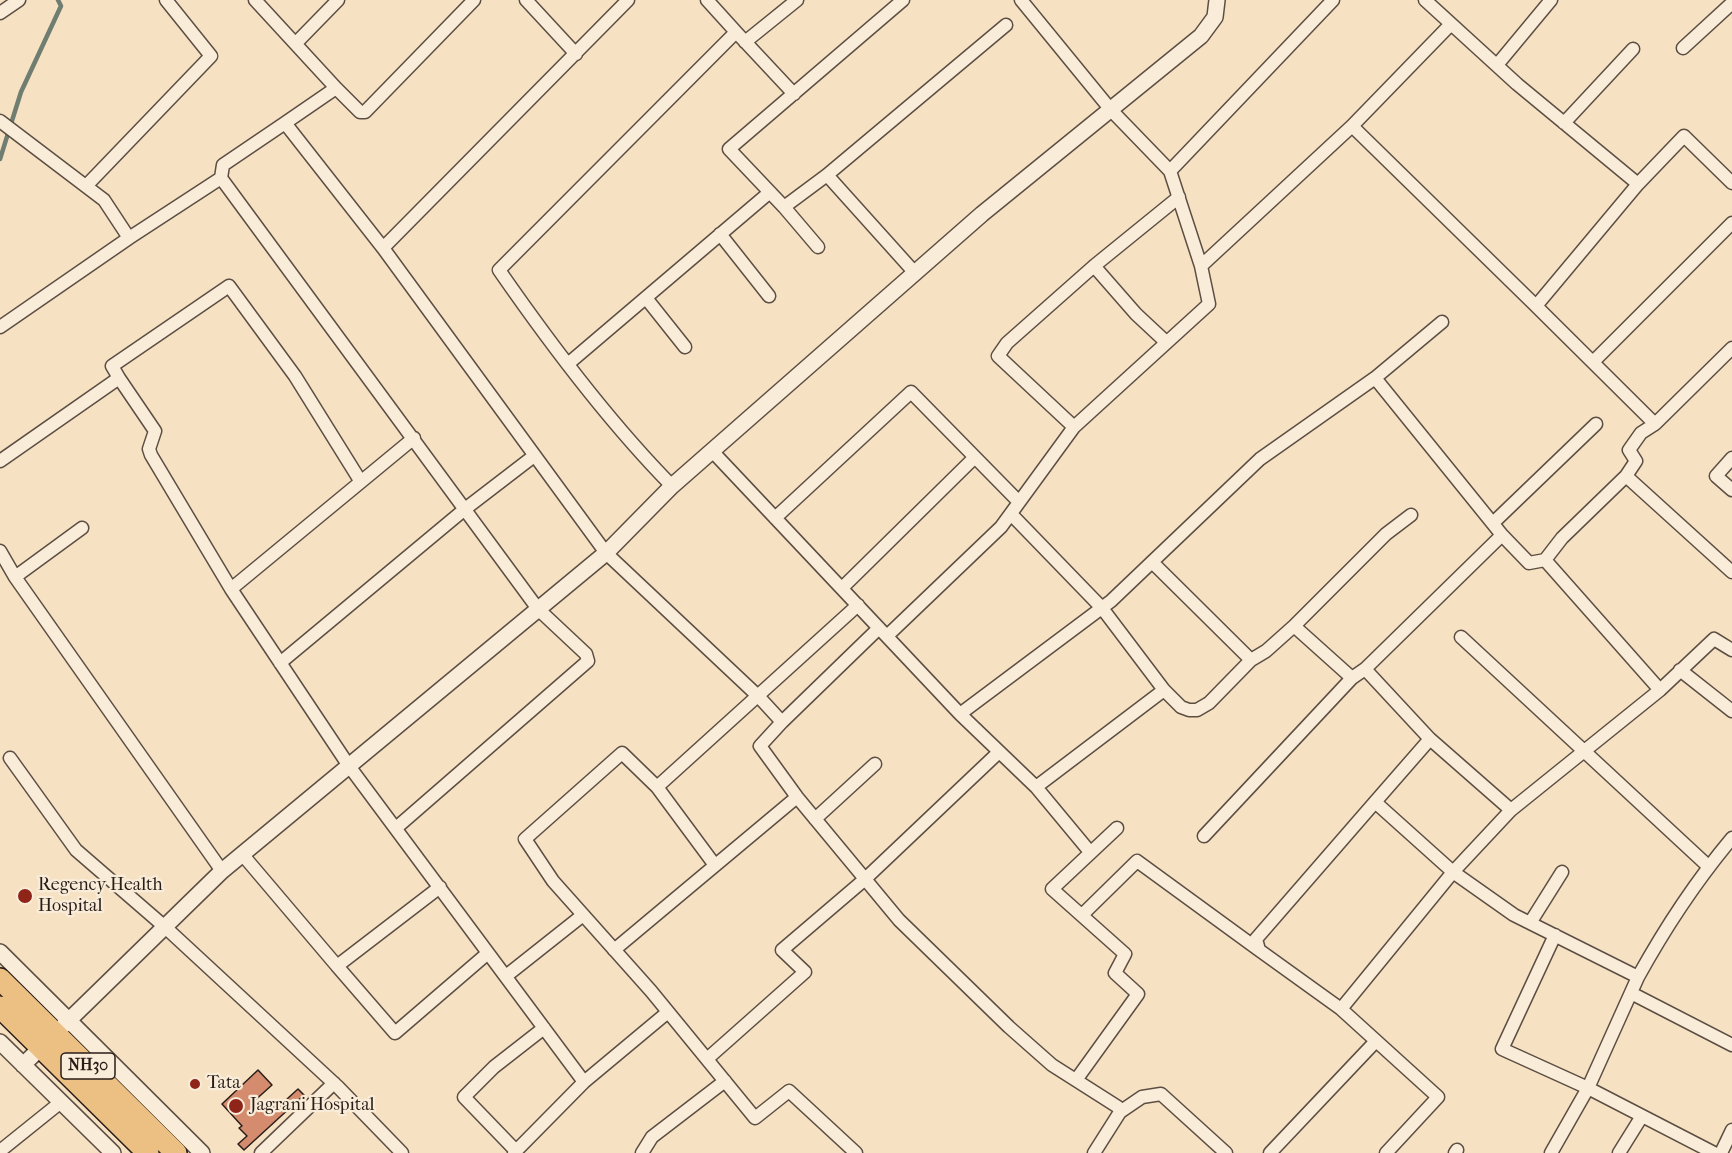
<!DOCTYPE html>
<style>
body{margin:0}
canvas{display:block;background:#f6e1c3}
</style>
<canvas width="1732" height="1153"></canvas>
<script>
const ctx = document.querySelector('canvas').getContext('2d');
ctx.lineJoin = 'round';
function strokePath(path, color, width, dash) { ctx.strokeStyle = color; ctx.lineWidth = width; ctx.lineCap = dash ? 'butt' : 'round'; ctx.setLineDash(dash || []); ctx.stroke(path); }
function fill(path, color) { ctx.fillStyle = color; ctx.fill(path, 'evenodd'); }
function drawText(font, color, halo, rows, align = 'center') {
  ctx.font = font + ' "IM FELL French Canon",serif'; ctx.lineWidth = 4.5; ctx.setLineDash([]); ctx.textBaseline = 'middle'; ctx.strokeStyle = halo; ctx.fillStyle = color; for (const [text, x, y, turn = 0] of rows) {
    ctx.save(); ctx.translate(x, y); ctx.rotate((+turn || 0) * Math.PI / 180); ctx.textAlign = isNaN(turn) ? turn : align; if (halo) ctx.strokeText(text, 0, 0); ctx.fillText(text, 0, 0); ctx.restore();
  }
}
strokePath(new Path2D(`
 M 0,159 L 21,92 L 61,6 L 58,0`), '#6f7e71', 4.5);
const building = new Path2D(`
 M 258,1070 L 272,1085 L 252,1103 L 258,1110 L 268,1100 L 276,1109 L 298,1089 L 304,1095 L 244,1150 L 238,1144 L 247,1136 L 239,1128 L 242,1126 L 222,1104 Z`);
fill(building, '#d58c6e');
strokePath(building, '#291d18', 1.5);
const minor = new Path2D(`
 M 255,0 L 336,88 L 285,123
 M 526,0 L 576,54
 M 1021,0 L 1111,110 L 1170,171 L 1201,266 L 1352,126 L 1536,306 L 1638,184 L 1517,84 L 1425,0
 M 0,13 L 19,0
 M 736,32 L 794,94
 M 297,42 L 338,0
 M 745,42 L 797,0
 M 1683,48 L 1732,3
 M 1497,65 L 1551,0
 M 336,88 L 360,112 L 365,112 L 474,0
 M 0,121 L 104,200 L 129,238 L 0,327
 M 1564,123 L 1633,49
 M 1352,126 L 1451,24
 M 1170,171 L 1333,0
 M 827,175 L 784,207 L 729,149 L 903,0
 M 221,178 L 223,165 L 285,123 L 383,248 L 606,553 L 759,697 L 782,722 L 879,628
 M 1638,184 L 1684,136 L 1732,183
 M 87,185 L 211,56 L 166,0
 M 784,207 L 818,247
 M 720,234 L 769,296
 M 129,238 L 221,178 L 538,609 L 586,654 L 588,661 L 396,828
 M 383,248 L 628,0
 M 1094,266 L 1136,314 L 1166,342
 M 915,273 L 827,175 L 1006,25
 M 646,298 L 685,347
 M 1536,306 L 1655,424 L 1732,348
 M 1593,362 L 1732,223
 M 569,363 L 770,192
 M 119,378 L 112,366 L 229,286 L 295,376 L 361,482
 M 1375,378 L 1442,322
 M 1074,427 L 998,356 L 1007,343 L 1094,266 L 1179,197
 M 414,438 L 231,589 L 349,766 L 584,1082 L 668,1012
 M 713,452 L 960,714 L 1111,601 L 1260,459 L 1375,378 L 1502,535 L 1365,669 L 1430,739 L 1511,810 L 1453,872 L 1341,1009 L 1438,1097 L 1386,1153
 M 1732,458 L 1716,476 L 1732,490
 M 0,461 L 119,378 L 155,431 L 149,449 L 151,455 L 231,589
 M 1626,476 L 1732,572
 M 672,486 C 608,421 551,345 499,270 L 736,32 L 707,0
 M 1011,514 L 1102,608 L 1164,690 L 1181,707 L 1189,710 L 1197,710 L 1209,703 L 1251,660 L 1266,651 L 1294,626 L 1386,534 L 1411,515
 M 775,518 L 911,392 L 1019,502
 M 1493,523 L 1596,424
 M 1502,535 L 1529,563 L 1545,560 L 1660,690
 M 0,551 L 15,577 L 222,871
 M 1545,560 L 1562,538 L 1626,476 L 1636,461 L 1629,450 L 1641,433 L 1655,424
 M 1152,562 L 1251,660
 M 15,577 L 82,528
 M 842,588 L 974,458
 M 1294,626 L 1352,678
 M 887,636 L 1001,527 L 1074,427 L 1209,304 L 1201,266
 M 1461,637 L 1708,866
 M 280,663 L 465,509 L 534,456
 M 1680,670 L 1732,711
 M 960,714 L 1036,787 L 1090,852
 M 782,722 L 760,746 L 797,797 L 899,920 L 1009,1027 L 1052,1065 L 1118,1107 L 1120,1112 L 1094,1153
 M 1430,739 L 1375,802 L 1453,872 L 1514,915 L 1638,977 C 1665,928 1696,881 1732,838
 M 10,758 L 76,850 L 165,927 L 338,1087 L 402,1153
 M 657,787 L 714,864
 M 1036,787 L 1164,690
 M 1511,810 L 1660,690 L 1714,639 L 1732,650
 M 815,819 L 875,764
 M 1204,836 L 1352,678 L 1365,669
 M 242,854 L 337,966 L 440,887
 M 1082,915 L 1137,861 L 1259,950
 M 1530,923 L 1562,872
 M 614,950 L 797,797
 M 337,966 L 395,1033 L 488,953
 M 506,976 L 583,915
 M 1638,977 L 1588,1088 L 1714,1153
 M 1631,993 L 1732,1045
 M 1341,1009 L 1259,950 L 1256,939 L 1375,802
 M 707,1059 L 805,972 L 782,950 L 864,880 L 999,752
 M 1076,1080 L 1138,994 L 1115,973 L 1125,954 L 1052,889 L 1117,828
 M 1120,1112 L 1142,1097 L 1161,1094 L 1226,1153
 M 0,1151 L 61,1102
 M 516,1151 L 464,1097 L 494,1067 L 544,1028
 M 261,1153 L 334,1083
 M 514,1153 L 584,1082
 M 642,1153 L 652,1137 L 725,1081
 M 856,1153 L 789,1091 L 755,1118 L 651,991 L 553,881 L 525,839 L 622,753 L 657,787 L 858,605
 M 1270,1153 L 1376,1041
 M 1455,1153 L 1457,1150
 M 1551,1153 L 1588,1088 L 1502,1049 L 1555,935
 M 1619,1153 L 1642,1116
 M 1721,1153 L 1732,1130`);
const tertiary = new Path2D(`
 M 0,952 L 202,1153
 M 0,1042 L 113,1153
 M 23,1065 L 222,871 L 606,553 L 672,486 L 982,214 L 1201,36 L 1215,17 L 1217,0`);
const trunk = new Path2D(`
 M 0,979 L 176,1153
 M 0,1007 L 148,1153`);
strokePath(minor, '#5c4e43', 15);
strokePath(tertiary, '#5c4e43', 18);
strokePath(trunk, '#291d18', 24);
strokePath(minor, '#f9ecd8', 12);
strokePath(tertiary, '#f9ecd8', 15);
strokePath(trunk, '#ebc082', 21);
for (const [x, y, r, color] of [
 [25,896,8,"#8f2418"],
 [195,1084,6,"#8f2418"],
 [236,1106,8,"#8f2418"]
]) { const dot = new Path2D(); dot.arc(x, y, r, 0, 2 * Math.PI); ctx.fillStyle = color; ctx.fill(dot); strokePath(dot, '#f9ecd8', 2); }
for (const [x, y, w] of [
 [88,1066,54]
]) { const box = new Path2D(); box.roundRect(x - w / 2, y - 13, w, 26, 4.5); ctx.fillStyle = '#f9ecd8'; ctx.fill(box); strokePath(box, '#291d18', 1.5); }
drawText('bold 16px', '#291d18', null, [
 ["NH30",88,1066]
]);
drawText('18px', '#291d18', '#f9ecd8', [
 ["Regency Health",38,886],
 ["Hospital",38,907],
 ["Tata",207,1084],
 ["Jagrani Hospital",250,1106]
], 'left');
</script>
